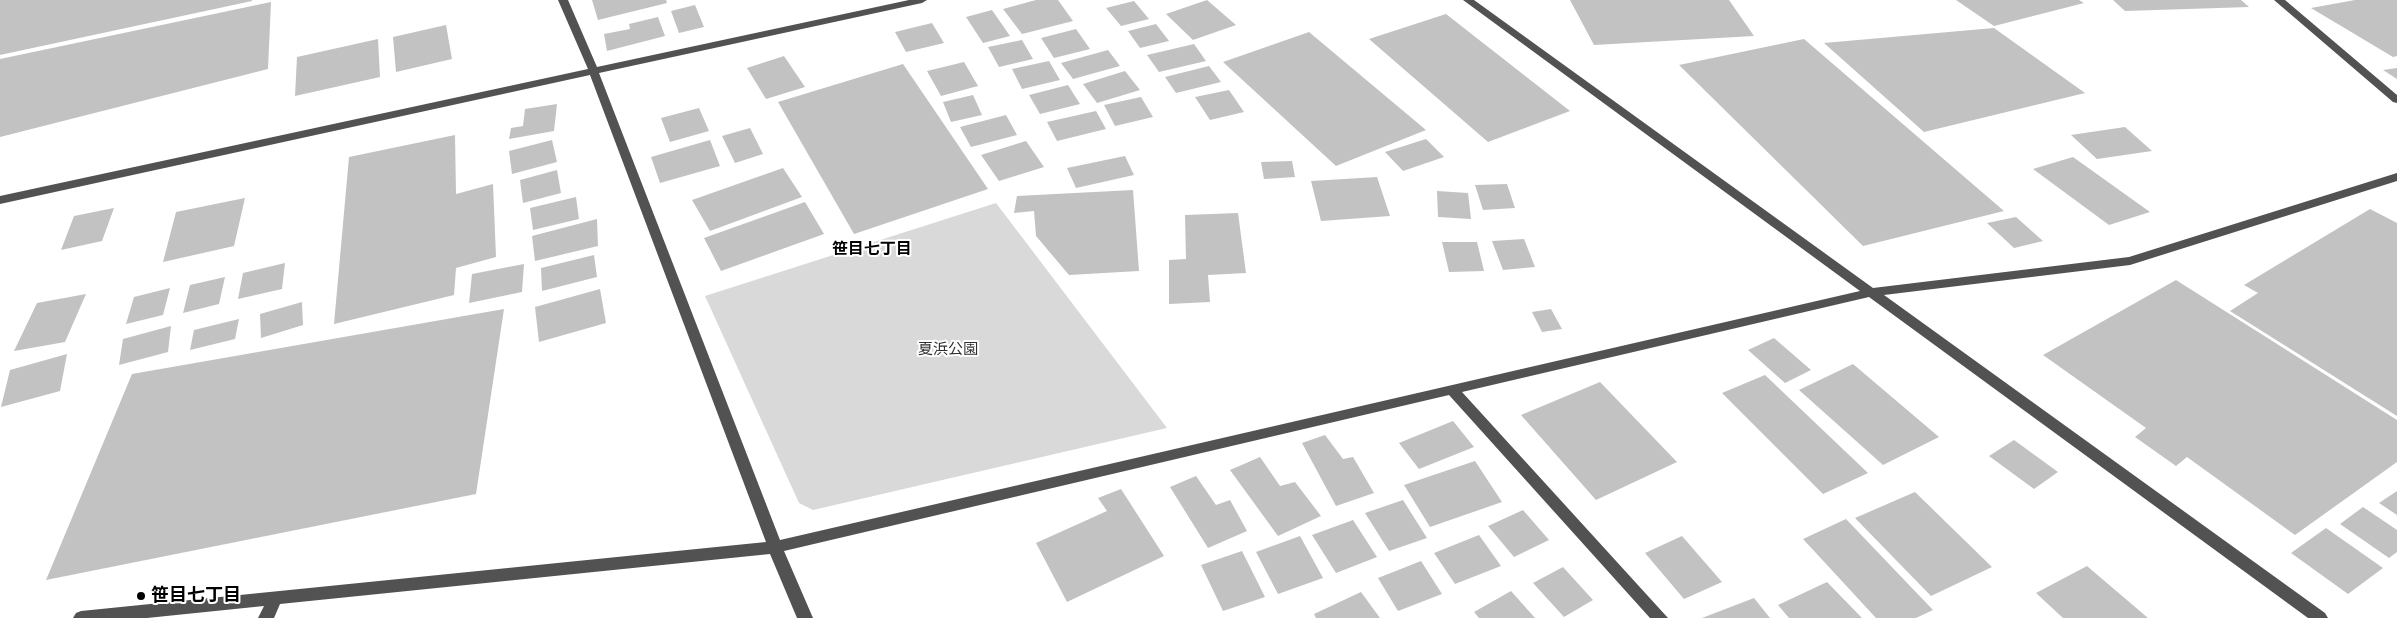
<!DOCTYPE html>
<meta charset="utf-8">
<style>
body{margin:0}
canvas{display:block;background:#fff}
</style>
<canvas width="2397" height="618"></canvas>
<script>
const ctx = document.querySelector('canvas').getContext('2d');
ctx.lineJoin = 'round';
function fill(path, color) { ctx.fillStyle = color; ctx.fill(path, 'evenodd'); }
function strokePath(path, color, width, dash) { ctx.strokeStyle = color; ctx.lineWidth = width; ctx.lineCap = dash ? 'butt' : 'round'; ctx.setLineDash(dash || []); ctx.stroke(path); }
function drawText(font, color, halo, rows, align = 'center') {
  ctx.font = font + ' Roboto,"Noto Sans JP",sans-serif'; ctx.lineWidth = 4; ctx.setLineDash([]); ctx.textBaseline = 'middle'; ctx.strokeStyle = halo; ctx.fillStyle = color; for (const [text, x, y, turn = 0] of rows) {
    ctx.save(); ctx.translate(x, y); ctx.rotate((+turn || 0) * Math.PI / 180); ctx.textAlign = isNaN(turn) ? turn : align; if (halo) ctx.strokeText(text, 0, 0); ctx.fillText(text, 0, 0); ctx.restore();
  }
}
fill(new Path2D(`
 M 996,203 L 1167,428 L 813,510 L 799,503 L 705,296 Z`), '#d9d9d9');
fill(new Path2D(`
 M 0,0 L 252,0 L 252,1 L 0,55 Z
 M 592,0 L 666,0 L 667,3 L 598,20 Z
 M 1036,0 L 1058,0 L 1073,21 L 1022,34 L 1003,9 Z
 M 1207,0 L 1236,25 L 1193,40 L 1166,14 Z
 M 1570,0 L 1729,0 L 1754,36 L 1594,45 Z
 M 1956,0 L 2079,0 L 2084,3 L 1994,26 Z
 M 2113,0 L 2241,0 L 2249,7 L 2125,11 Z
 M 2355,0 L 2397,0 L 2397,56 L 2393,57 L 2311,8 Z
 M 1134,1 L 1149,19 L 1121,26 L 1106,8 Z
 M 271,2 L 268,69 L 0,137 L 0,59 Z
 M 695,5 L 704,27 L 679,33 L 671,11 Z
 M 992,10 L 1010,36 L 983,43 L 966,17 Z
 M 1446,14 L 1570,111 L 1488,142 L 1369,39 Z
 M 658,17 L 665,36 L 607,51 L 604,34 L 630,29 L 629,24 Z
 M 932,23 L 944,43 L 906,52 L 895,32 Z
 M 1156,24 L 1169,41 L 1140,48 L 1128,31 Z
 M 446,25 L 452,59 L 396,72 L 393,37 Z
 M 1994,28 L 2085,93 L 1924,132 L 1824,43 Z
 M 1076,29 L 1090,49 L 1054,58 L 1041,38 Z
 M 1309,32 L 1426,130 L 1336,166 L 1223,62 Z
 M 378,39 L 380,77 L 295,96 L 297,57 Z
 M 1804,39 L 2004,211 L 1863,246 L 1679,65 Z
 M 1022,40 L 1033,59 L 999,67 L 988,47 Z
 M 1194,44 L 1206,61 L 1159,72 L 1147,55 Z
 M 1108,50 L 1120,66 L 1073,79 L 1061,63 Z
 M 784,56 L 805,87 L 766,99 L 747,68 Z
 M 1049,61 L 1060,80 L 1022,89 L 1012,69 Z
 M 964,62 L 978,86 L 941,96 L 927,71 Z
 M 903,64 L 988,189 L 854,234 L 778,102 Z
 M 1209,66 L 1221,82 L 1176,93 L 1165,77 Z
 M 2397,68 L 2397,79 L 2383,70 Z
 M 1125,71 L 1140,90 L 1097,103 L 1083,84 Z
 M 1068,85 L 1080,104 L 1040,114 L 1029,95 Z
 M 1229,90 L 1244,112 L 1210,120 L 1195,97 Z
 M 973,95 L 982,115 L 951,122 L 943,102 Z
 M 1141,97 L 1153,117 L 1115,126 L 1104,105 Z
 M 557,104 L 554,131 L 509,139 L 511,128 L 523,126 L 525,109 Z
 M 699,108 L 709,131 L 670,142 L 661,118 Z
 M 1096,111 L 1106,129 L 1057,141 L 1047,122 Z
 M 1006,115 L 1017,135 L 971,147 L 960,127 Z
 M 2125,127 L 2152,151 L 2097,159 L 2071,135 Z
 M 750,128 L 763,154 L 735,163 L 722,136 Z
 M 455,135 L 456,194 L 493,184 L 496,257 L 456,268 L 454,295 L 334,324 L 349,157 Z
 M 1426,139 L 1444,157 L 1403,171 L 1385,152 Z
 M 552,140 L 557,162 L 512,174 L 509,151 Z
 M 710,140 L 720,166 L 660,183 L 651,157 Z
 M 1026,141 L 1044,167 L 999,181 L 981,155 Z
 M 1125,156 L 1134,175 L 1076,188 L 1067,168 Z
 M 2073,157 L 2150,212 L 2109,225 L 2033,169 Z
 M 1292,161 L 1295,177 L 1264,179 L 1261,162 Z
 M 783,168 L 802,197 L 710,231 L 692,200 Z
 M 557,170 L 561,193 L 523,203 L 520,180 Z
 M 1377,177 L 1390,216 L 1321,221 L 1311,181 Z
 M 1507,184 L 1515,208 L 1483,210 L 1475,185 Z
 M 1133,190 L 1139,271 L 1069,275 L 1036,236 L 1034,211 L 1014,213 L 1017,196 Z
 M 1437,191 L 1468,193 L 1471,219 L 1438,217 Z
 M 576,197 L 579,219 L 533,230 L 530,208 Z
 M 245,198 L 234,246 L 163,262 L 176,212 Z
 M 805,202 L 824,234 L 721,271 L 704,238 Z
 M 114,208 L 102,241 L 61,250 L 74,216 Z
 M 2370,209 L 2397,223 L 2397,416 L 2230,311 L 2258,293 L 2244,285 Z
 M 1238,213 L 1246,273 L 1208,275 L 1210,302 L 1169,304 L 1169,260 L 1186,259 L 1185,215 Z
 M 2016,217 L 2043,241 L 2014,248 L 1987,223 Z
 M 597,219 L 598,246 L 535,261 L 532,236 Z
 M 1524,239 L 1535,267 L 1503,270 L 1492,241 Z
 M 1442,242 L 1477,242 L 1484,271 L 1449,272 Z
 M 594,255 L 597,277 L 542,291 L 541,268 Z
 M 285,263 L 282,289 L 238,299 L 243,273 Z
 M 524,264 L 522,292 L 469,303 L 472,274 Z
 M 225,277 L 219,304 L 183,313 L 190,285 Z
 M 2176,280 L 2397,420 L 2397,462 L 2295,535 L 2187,457 L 2176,466 L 2135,437 L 2146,428 L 2043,355 Z
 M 170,288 L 163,315 L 126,324 L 134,297 Z
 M 600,289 L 606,323 L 539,342 L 535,307 Z
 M 86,294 L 65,342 L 14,351 L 37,303 Z
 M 302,302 L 303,325 L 261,338 L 260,314 Z
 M 504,309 L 476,494 L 46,580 L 132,374 Z
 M 1551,309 L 1562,329 L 1542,332 L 1532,312 Z
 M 239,319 L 235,339 L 190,350 L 194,330 Z
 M 171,326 L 168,352 L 119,365 L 123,339 Z
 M 1774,338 L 1811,370 L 1785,383 L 1748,350 Z
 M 67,354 L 60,391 L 1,407 L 10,370 Z
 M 1853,364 L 1939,437 L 1883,465 L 1799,390 Z
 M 1765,375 L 1868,473 L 1823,494 L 1722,393 Z
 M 1600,382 L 1677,462 L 1596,500 L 1521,415 Z
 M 1453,421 L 1474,447 L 1419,469 L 1399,443 Z
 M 1325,435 L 1343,459 L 1353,457 L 1374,493 L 1336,506 L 1302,443 Z
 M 2014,440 L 2058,472 L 2034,489 L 1989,456 Z
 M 1260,457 L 1280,486 L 1295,482 L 1321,516 L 1278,536 L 1230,470 Z
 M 1475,461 L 1502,502 L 1430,527 L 1404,485 Z
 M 1196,476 L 1216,505 L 1230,500 L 1247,531 L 1208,548 L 1170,487 Z
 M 1121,489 L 1164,556 L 1067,602 L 1036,543 L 1107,511 L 1098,498 Z
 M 2397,491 L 2397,515 L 2379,503 Z
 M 1915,492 L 1992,567 L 1931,596 L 1855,518 Z
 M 1403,500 L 1427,538 L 1389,551 L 1365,513 Z
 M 2363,507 L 2397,530 L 2397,552 L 2389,558 L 2340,524 Z
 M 1523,510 L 1549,540 L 1514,557 L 1488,526 Z
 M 1846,519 L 1933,610 L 1916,618 L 1876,618 L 1803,539 Z
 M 1353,520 L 1377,557 L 1336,573 L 1312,535 Z
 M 2326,528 L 2383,568 L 2348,594 L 2291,553 Z
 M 1479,535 L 1501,566 L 1455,584 L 1434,553 Z
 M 1300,536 L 1323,578 L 1278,594 L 1256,552 Z
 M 1682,536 L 1722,582 L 1684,599 L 1645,553 Z
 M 1242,551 L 1265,597 L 1223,611 L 1201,565 Z
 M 1421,561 L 1442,594 L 1398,611 L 1378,578 Z
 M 2087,566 L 2148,618 L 2063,618 L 2036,593 Z
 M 1563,567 L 1593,600 L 1564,617 L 1533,583 Z
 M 1827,582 L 1862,618 L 1789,618 L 1778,605 Z
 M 1511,591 L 1535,618 L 1479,618 L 1474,612 Z
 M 1361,592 L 1380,618 L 1316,618 L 1314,614 Z
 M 1754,598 L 1770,618 L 1702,618 Z`), '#c2c2c2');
fill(new Path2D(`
 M 558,0 L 568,0 L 597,67 L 909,0 L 927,0 L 922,3 L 599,73 L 780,540 L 1860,291 L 1463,0 L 1474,0 L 1873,288 L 2129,257 L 2397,173 L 2397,181 L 2130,265 L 1884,295 L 2325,613 L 2328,618 L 2308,618 L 1869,297 L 1462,392 L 1668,618 L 1650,618 L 1449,395 L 784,551 L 813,618 L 797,618 L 770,554 L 280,604 L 274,618 L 258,618 L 264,606 L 147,618 L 73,618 L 76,613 L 81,611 L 766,542 L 590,75 L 0,204 L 0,196 L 588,69 Z
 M 2274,0 L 2285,0 L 2397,95 L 2397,103 L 2393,102 Z`), '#525252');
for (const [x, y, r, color] of [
 [141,596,5,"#000"]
]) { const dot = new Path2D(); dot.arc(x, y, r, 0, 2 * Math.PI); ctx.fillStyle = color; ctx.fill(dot); strokePath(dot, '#fff', 2); }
drawText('15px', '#303030', '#fff', [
 ["夏浜公園",948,350]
]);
drawText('bold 16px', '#000', '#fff', [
 ["笹目七丁目",872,250]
]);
drawText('bold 18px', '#000', '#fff', [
 ["笹目七丁目",151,596]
], 'left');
</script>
